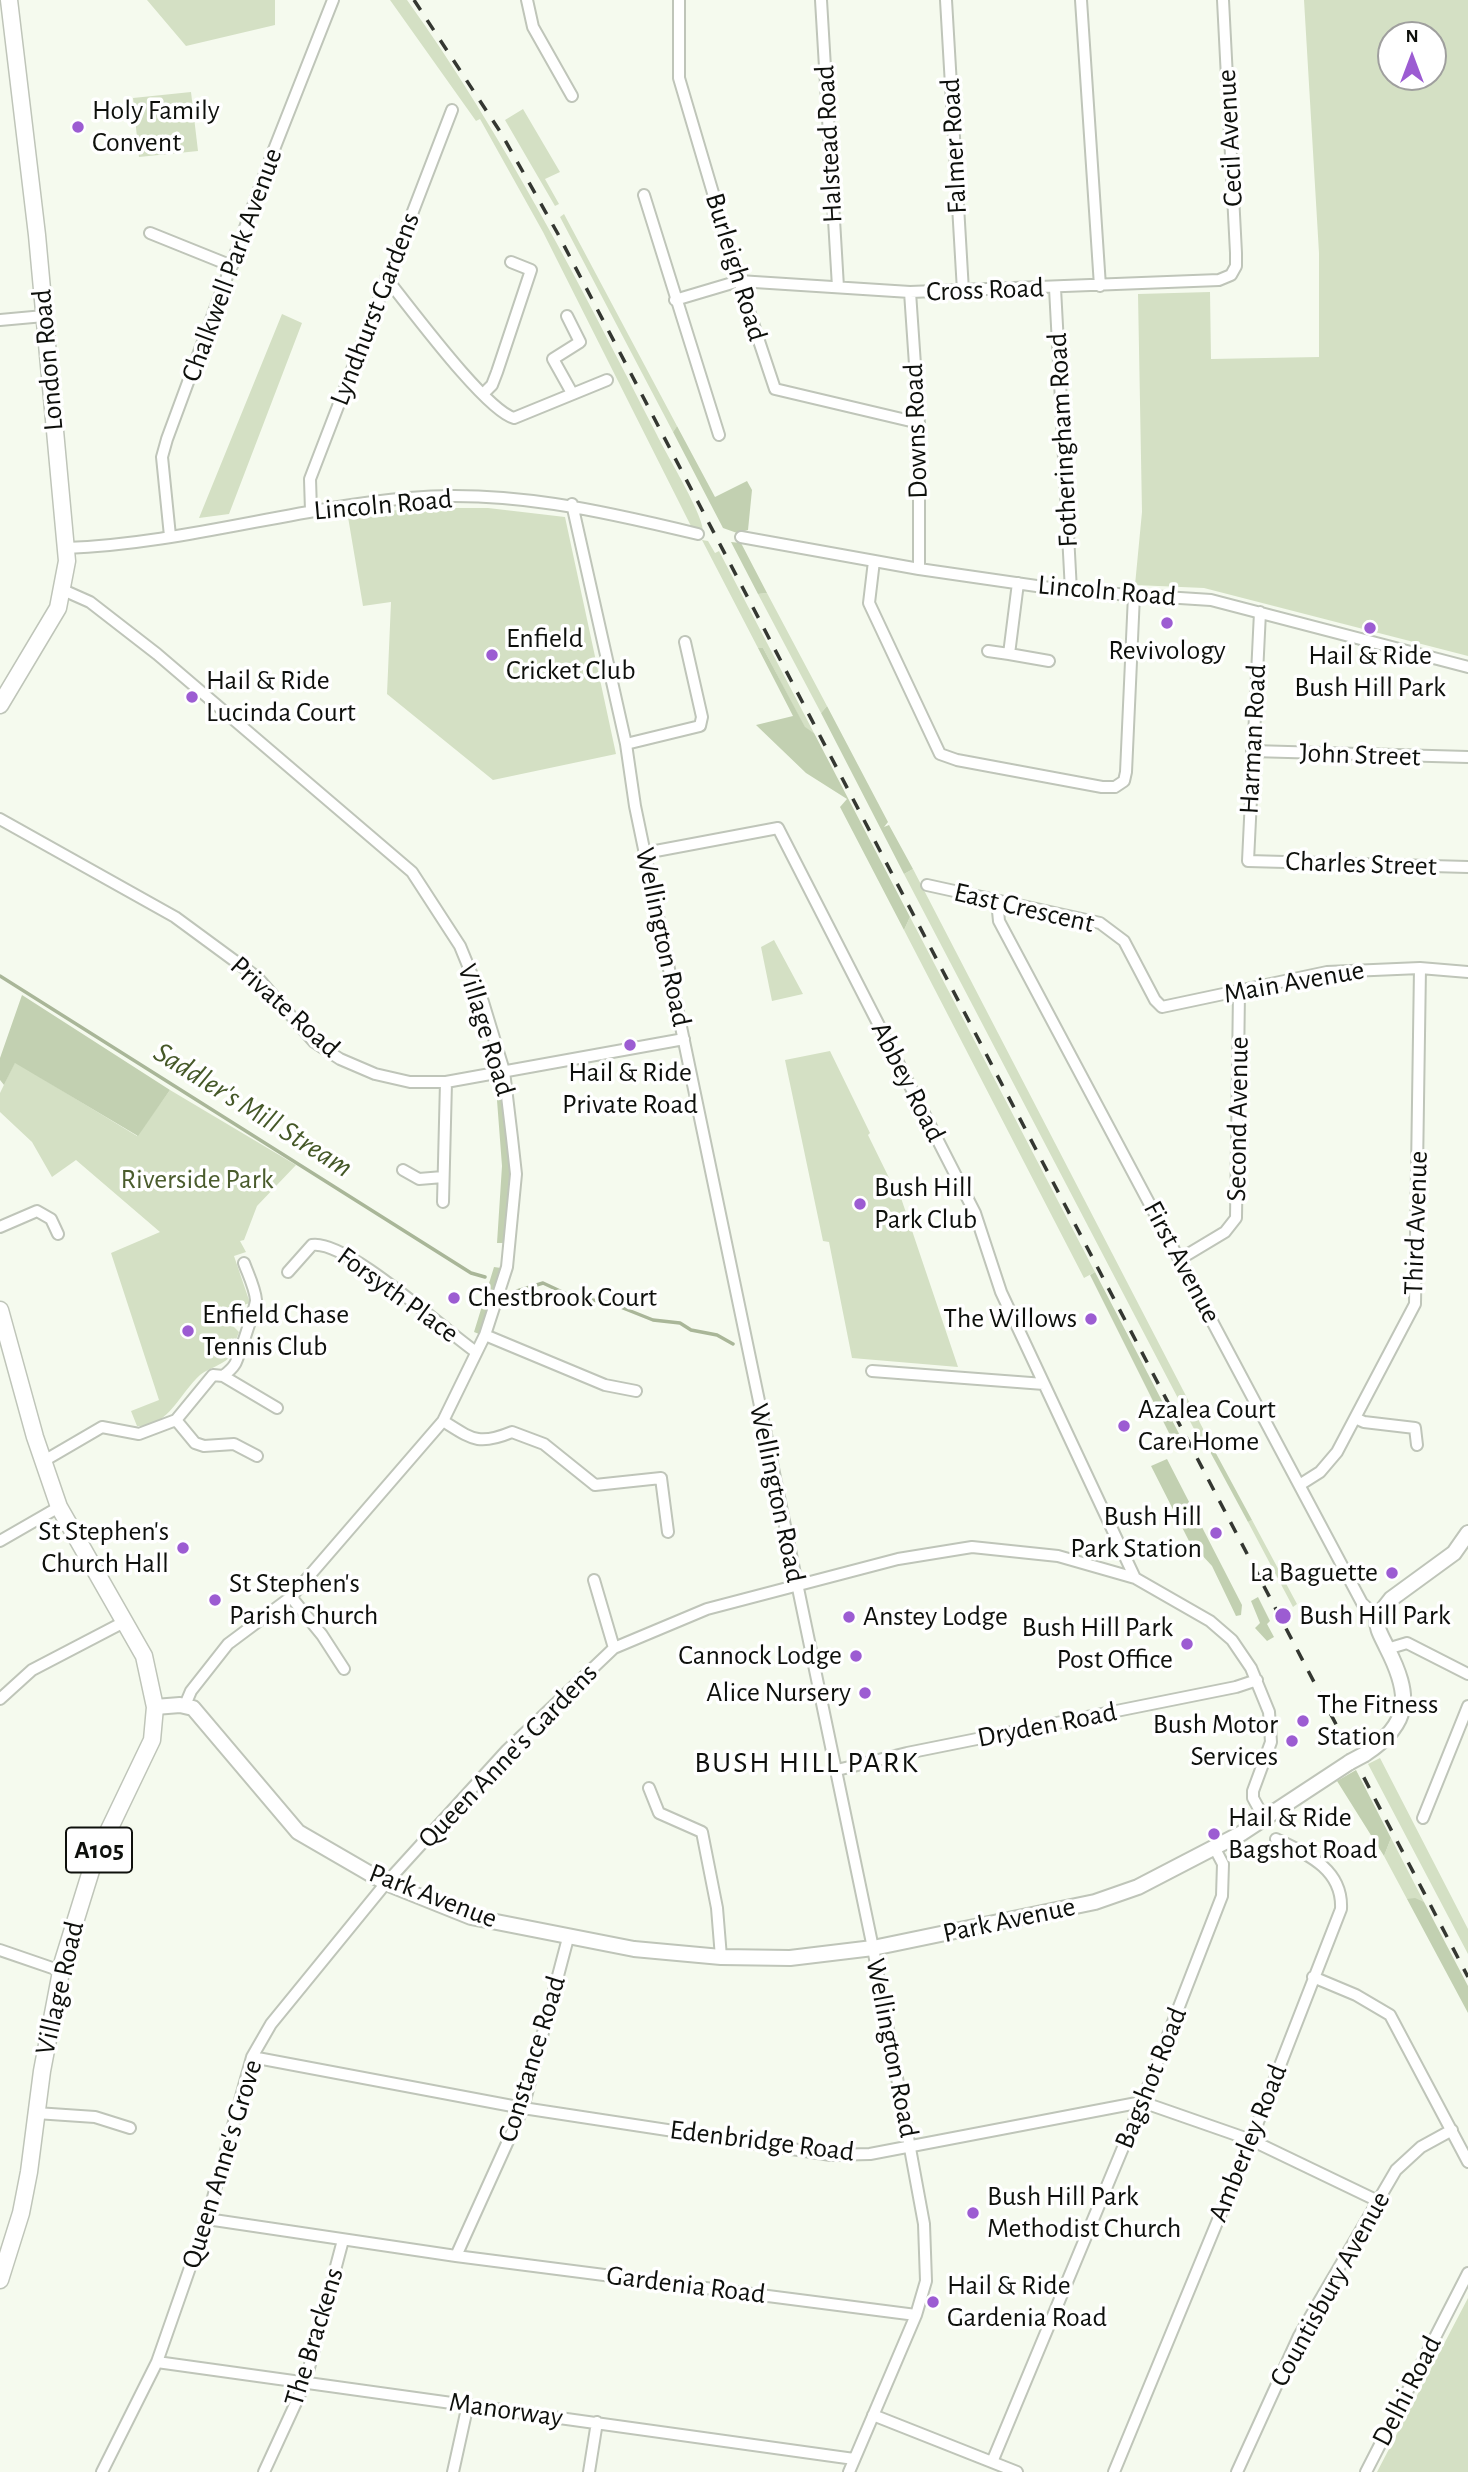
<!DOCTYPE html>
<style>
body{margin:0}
#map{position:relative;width:1468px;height:2472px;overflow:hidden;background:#f5faee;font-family:"Alegreya Sans",sans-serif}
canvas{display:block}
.north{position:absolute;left:1377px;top:21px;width:70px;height:70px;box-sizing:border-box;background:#fff;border:2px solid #9f9f9e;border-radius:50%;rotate:0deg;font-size:19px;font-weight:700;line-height:28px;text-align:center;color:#0e100c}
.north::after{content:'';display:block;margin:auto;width:24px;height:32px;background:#9c5cd2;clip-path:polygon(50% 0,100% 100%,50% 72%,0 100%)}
</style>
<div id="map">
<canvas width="1468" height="2472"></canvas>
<div class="north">N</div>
</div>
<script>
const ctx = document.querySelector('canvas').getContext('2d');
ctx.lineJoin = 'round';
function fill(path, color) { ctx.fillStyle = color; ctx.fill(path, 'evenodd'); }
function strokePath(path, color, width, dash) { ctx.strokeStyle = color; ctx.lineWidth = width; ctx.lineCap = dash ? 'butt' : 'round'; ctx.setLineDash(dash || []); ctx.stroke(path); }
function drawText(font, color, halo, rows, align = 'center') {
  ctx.font = font + ' "Alegreya Sans",sans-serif'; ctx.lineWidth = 7; ctx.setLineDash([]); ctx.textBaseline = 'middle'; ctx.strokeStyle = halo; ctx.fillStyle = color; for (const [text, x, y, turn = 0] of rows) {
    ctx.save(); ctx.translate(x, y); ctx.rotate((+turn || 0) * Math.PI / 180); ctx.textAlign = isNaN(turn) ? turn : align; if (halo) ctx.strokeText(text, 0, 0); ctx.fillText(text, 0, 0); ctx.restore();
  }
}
fill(new Path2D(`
 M 147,0 L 275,0 L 275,25 L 186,46 Z
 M 390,0 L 407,0 C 505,137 580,285 657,435 C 666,454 703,514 703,531 L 692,528 L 543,232 L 480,119 L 476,121 Z
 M 1304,0 L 1468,0 L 1468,656 L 1204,588 L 1135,585 L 1142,512 L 1138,294 L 1210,292 L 1211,359 L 1319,357 L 1319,253 ZM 1391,35 L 1433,35 L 1433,77 L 1391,77 Z
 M 191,92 L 198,151 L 139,157 L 133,98 Z
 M 523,109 L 560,172 L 545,179 L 559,204 L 555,206 L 505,120 Z
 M 564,214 L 677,426 L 673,432 L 560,217 Z
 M 282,314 L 302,323 L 229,514 L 199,518 Z
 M 411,508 L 488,508 L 565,517 L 616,754 L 493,780 L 387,694 L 391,602 L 363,606 L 348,517 Z
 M 702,540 L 708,541 L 715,553 L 719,551 L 814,733 L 805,728 L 763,648 L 758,648 Z
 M 767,593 L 827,706 L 821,713 L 758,594 Z
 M 913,869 L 1212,1446 L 1205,1450 L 904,874 Z
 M 910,917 L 1095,1272 L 1084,1278 L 904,930 Z
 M 774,940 L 803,994 L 772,1001 L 761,947 Z
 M 830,1051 L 870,1133 L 868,1135 L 895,1190 L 898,1189 L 958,1367 L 852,1358 L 829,1242 L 823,1241 L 785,1060 Z
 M 15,1062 L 137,1136 L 170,1090 L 296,1165 L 257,1206 L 244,1240 L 240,1241 L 246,1252 L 234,1256 L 250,1303 L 240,1306 L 232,1325 L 239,1332 L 236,1340 L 231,1342 L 229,1358 C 220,1366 209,1368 200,1375 C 180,1393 168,1428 137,1426 L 131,1411 L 159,1400 L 111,1253 L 160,1232 L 76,1160 L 52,1177 L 32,1142 L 0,1112 L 0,1093 Z
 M 1252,1520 L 1297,1604 L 1293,1607 L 1248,1522 Z
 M 1380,1758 L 1468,1929 L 1468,1954 L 1368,1764 Z
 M 1391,1838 L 1424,1902 L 1407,1899 L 1384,1856 Z
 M 1468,2298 L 1468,2472 L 1377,2472 Z`), '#d4e0c4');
fill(new Path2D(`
 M 677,426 L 715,497 L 747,481 L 752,490 L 748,530 L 737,533 L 723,528 L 673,432 Z
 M 731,542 L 741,543 L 767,593 L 758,594 Z
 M 758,648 L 763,648 L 805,727 L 814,733 L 910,917 L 904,930 L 840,807 L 847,799 L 806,773 L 756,725 L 793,716 Z
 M 827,706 L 888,822 L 884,827 L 889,825 L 913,869 L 904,874 L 821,713 Z
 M 22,995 L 170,1090 L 138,1136 L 15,1063 L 4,1085 L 0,1080 L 0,1058 Z
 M 503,1085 L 510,1167 L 504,1243 L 497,1243 L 502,1166 L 496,1087 Z
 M 494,1267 L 501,1268 L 479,1334 L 474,1332 Z
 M 1095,1272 L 1187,1449 L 1179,1453 L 1090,1275 Z
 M 1212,1446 L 1252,1520 L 1248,1522 L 1208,1448 Z
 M 1167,1459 L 1242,1605 L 1241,1615 L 1236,1616 L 1212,1566 L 1189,1541 L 1151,1466 Z
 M 1258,1597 L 1270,1621 L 1267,1624 L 1274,1637 L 1267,1641 L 1255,1628 L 1260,1623 L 1251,1601 Z
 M 1356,1770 L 1391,1838 L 1384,1856 L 1337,1781 Z
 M 1415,1898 L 1424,1902 L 1468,1986 L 1468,2013 L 1407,1899 Z`), '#c2d0b1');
strokePath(new Path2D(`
 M 0,976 L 471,1273 L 485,1277
 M 517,1291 L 543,1283 L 575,1298 L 608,1302 L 653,1320 L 680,1323 L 691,1330 L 717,1335 L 733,1344`), '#a9b698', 3.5);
const street = new Path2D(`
 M 527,0 L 533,27 L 572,96
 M 679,0 L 679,78 L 739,281 L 775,389 L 919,423
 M 821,0 L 838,287
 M 946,0 L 963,291
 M 1081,0 L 1100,286
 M 644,195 L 719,435
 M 150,233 L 232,266
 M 386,278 C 409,306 485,410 514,418 L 607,380
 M 1055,288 L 1071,591
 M 910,292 L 919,423 L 919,569
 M 675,300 L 739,281 L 910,292 L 1219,280 L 1231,275 L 1236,266 L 1236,253 L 1223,0
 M 567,316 L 580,342 L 553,359 L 572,393
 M 0,320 L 44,316
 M 483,394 L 492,385 L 497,372 L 531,270 L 511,262
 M 572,504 L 626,744 L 635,806 L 873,1948 L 924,2224 L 926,2281 L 916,2315 L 849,2472
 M 311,511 L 310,479 L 452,110
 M 170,536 L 162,457 L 167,439 L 273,152 L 333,0
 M 741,537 L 919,569 L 1071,591 L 1211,600 L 1468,667
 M 66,548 C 181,544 294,508 409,498 C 507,489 603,511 698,534
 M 874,561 L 869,603 L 940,754 L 957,760 L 1102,787 L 1115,787 L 1124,781 L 1126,772 L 1134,595
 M 1018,583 L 1009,654 L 1049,661
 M 63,590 L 90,602 L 157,654 L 412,872 L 460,946 L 483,1002 L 504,1071 L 512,1138 L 516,1174 L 507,1267 L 485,1335 L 443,1421 L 291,1597 L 228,1644 L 191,1691 L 185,1705
 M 1260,612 L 1248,861 L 1468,867
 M 988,651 L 1009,654
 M 626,744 L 700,726 L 702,717 L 685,642
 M 1252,751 L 1468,757
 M 0,819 L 175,917 L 258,978 L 314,1042 L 340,1059 L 375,1074 L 410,1082 L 446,1082 L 684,1039
 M 645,853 L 778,828 L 975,1213 L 1001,1292 L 1135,1578
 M 927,885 L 1100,923 L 1124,941 L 1155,1000 L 1162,1007 L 1327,972 L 1420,968 L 1468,972
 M 997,901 L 999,921 L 1362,1603 L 1377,1617
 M 403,1170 L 419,1179 L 443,1177
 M 443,1202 L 446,1082
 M 0,1227 L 37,1211 L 51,1219 L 58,1234
 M 1180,1259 L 1225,1232 L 1236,1218 L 1239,992
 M 288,1272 L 312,1245 C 346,1239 444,1330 476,1352
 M 485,1335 L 605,1385 L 636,1391
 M 872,1371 L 1044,1384
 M 223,1376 C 227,1373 232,1369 235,1364 C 238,1359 256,1305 256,1300 C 255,1288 248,1274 244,1263
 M 1355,1418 L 1364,1422 L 1415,1428 L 1417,1445
 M 176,1420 L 195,1443 L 204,1446 L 234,1444 L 257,1456
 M 443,1421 C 472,1439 478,1446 512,1432 L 544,1444 L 595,1485 L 661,1478 L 668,1532
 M 42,1462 L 102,1427 L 139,1434 L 176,1420 L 213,1375 L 223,1376 L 277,1408
 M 1301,1484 L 1320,1472 L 1337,1452 L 1415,1304 L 1420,968
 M 0,1541 L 59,1507
 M 594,1580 L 614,1648
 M 291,1597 L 322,1635 L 344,1669
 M 1387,1649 L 1407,1643 L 1468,1674
 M 0,1699 L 32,1670 L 124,1622
 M 837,1770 L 907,1753 L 1236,1687 L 1257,1680
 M 649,1788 L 659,1813 L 702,1832 L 717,1908 L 721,1957
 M 1423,1818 L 1468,1706
 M 0,1950 L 61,1971
 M 1313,1977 L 1356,1995 L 1390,2015 L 1468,2162
 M 252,2057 L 523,2108 L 831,2155 L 870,2154 L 1142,2102 L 1251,2140 L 1378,2201
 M 36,2113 L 95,2117 L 130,2128
 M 207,2219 L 456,2256 L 916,2315
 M 456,2256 L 523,2108 L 568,1938
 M 157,2362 L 854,2459
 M 873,2415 L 1017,2472
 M 992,2462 L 1142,2102 L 1222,1896 L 1223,1864 L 1214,1847
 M 102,2472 L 157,2362 L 207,2219 L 252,2057 L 271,2024 L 386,1883 L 507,1750 L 614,1648 L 707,1609 L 898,1559 L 972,1547 L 1058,1556 L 1135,1578 L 1210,1621 L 1232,1640 L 1251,1668 L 1269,1712 L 1271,1742 L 1253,1791 L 1253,1798 L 1264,1818
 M 264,2472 L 305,2383 L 343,2240
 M 453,2472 L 468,2404
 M 589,2472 L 597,2422
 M 1114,2472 L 1251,2140 L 1341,1909 C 1343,1869 1307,1854 1276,1839
 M 1237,2472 L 1299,2336 L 1396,2170 L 1421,2147 L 1452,2130
 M 1366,2472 L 1468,2273`);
const secondary = new Path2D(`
 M 155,1707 L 180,1705 L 193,1708 L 298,1832 L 386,1883 L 471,1917 L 634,1949 L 721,1957 L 790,1958 L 873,1948 L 1095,1902 L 1138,1887 L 1242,1833 L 1350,1762
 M 1365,1754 C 1412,1723 1411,1695 1387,1648 C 1382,1637 1376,1629 1377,1617 L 1391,1599 L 1454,1553 L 1468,1533`);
const primary = new Path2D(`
 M 0,705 L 58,608 L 67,561 L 37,235 L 9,0
 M 0,1310 L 35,1437 L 59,1507 L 144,1656 L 155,1707 L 152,1740 L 94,1861 L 63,1961 L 42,2071 L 29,2172 L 21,2213 L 0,2280`);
strokePath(street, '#bfc5b9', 14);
strokePath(secondary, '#bfc5b9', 18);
strokePath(primary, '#bfc5b9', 19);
strokePath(street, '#fff', 10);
strokePath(secondary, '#fff', 14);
strokePath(primary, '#fff', 16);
strokePath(new Path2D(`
 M 414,0 L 501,133 L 558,234 L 1468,1977`), '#343731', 3.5, [12, 12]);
const secondaryBridge = new Path2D(`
 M 1350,1762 L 1365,1754`);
strokePath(secondaryBridge, '#bfc5b9', 18, []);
strokePath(secondaryBridge, '#fff', 14);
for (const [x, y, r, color] of [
 [78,127,7,"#9c5cd2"],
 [1167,623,7,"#9c5cd2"],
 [1370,628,7,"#9c5cd2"],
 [492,655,7,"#9c5cd2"],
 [192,697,7,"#9c5cd2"],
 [630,1045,7,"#9c5cd2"],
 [860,1204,7,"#9c5cd2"],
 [454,1298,7,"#9c5cd2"],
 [1091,1319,7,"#9c5cd2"],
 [188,1331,7,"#9c5cd2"],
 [1124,1426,7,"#9c5cd2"],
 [1216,1533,7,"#9c5cd2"],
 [183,1548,7,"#9c5cd2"],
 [1392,1573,7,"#9c5cd2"],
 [215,1600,7,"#9c5cd2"],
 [1283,1616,9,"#9c5cd2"],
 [849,1617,7,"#9c5cd2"],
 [1187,1644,7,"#9c5cd2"],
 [856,1656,7,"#9c5cd2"],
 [865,1693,7,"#9c5cd2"],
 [1303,1721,7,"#9c5cd2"],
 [1292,1741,7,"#9c5cd2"],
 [1214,1834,7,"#9c5cd2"],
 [973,2213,7,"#9c5cd2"],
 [933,2302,7,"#9c5cd2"]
]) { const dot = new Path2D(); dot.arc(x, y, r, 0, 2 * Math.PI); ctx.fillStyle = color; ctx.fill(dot); strokePath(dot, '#fff', 2.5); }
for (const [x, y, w] of [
 [99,1850,66]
]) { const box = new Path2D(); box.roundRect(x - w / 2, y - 22.5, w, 45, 5); ctx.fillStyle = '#fff'; ctx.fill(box); strokePath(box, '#0e100c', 2); }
drawText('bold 26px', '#0e100c', null, [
 ["A105",99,1850]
]);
drawText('28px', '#0e100c', '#fff', [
 ["Holy Family",92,111],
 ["Convent",92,143],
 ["Enfield",506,639],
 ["Cricket Club",506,671],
 ["Revivology",1167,651,"center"],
 ["Hail & Ride",1370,656,"center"],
 ["Bush Hill Park",1370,688,"center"],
 ["Hail & Ride",206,681],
 ["Lucinda Court",206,713],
 ["Hail & Ride",630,1073,"center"],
 ["Private Road",630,1105,"center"],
 ["Bush Hill",874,1188],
 ["Park Club",874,1220],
 ["Chestbrook Court",468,1298],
 ["Enfield Chase",202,1315],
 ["Tennis Club",202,1347],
 ["The Willows",1077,1319,"right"],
 ["Azalea Court",1138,1410],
 ["Care Home",1138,1442],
 ["Bush Hill",1202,1517,"right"],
 ["Park Station",1202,1549,"right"],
 ["St Stephen's",169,1532,"right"],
 ["Church Hall",169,1564,"right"],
 ["La Baguette",1378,1573,"right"],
 ["St Stephen's",229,1584],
 ["Parish Church",229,1616],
 ["Bush Hill Park",1299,1616],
 ["Anstey Lodge",863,1617],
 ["Bush Hill Park",1173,1628,"right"],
 ["Post Office",1173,1660,"right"],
 ["Cannock Lodge",842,1656,"right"],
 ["Alice Nursery",851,1693,"right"],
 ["The Fitness",1317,1705],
 ["Station",1317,1737],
 ["Bush Motor",1278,1725,"right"],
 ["Services",1278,1757,"right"],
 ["Hail & Ride",1228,1818],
 ["Bagshot Road",1228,1850],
 ["Bush Hill Park",987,2197],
 ["Methodist Church",987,2229],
 ["Hail & Ride",947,2286],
 ["Gardenia Road",947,2318]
], 'left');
drawText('28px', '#0e100c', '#fff', [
 ["Cecil Avenue",1230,138,-93],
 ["Halstead Road",829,144,-93],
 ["Falmer Road",954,146,-93],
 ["Chalkwell Park Avenue",232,265,-70],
 ["Burleigh Road",736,267,73],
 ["Cross Road",985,290,-2],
 ["Lyndhurst Gardens",375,309,-69],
 ["London Road",48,360,-95],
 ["Downs Road",916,431,-92],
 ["Fotheringham Road",1063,440,-93],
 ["Lincoln Road",383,505,-5],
 ["Lincoln Road",1107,591,5],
 ["Harman Road",1253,739,-87],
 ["John Street",1360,755,2],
 ["Charles Street",1361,864,2],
 ["East Crescent",1024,908,13],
 ["Wellington Road",663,937,78],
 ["Main Avenue",1294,982,-10],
 ["Private Road",285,1007,42],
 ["Village Road",486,1030,73],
 ["Abbey Road",908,1082,63],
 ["Second Avenue",1238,1119,-89],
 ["Third Avenue",1416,1223,-88],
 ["First Avenue",1182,1262,62],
 ["Forsyth Place",398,1295,36],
 ["Wellington Road",777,1493,78],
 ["Dryden Road",1047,1725,-11],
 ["Queen Anne's Gardens",508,1756,-46],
 ["Park Avenue",433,1896,21],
 ["Park Avenue",1009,1920,-12],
 ["Village Road",60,1988,-77],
 ["Wellington Road",892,2048,79],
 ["Constance Road",532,2059,-73],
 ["Bagshot Road",1151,2078,-68],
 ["Edenbridge Road",762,2141,7],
 ["Amberley Road",1248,2143,-68],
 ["Queen Anne's Grove",222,2164,-73],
 ["Gardenia Road",686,2285,7],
 ["Countisbury Avenue",1330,2289,-61],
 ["The Brackens",314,2337,-73],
 ["Delhi Road",1407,2391,-63],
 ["Manorway",506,2410,8]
]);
drawText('28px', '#4a5c2d', '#fff', [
 ["Riverside Park",197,1180]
]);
drawText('italic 30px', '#455828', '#fff', [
 ["Saddler's Mill Stream",253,1110,32]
]);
ctx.letterSpacing = '2px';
drawText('30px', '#0e100c', '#fff', [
 ["BUSH HILL PARK",807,1763]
]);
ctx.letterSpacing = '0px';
</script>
